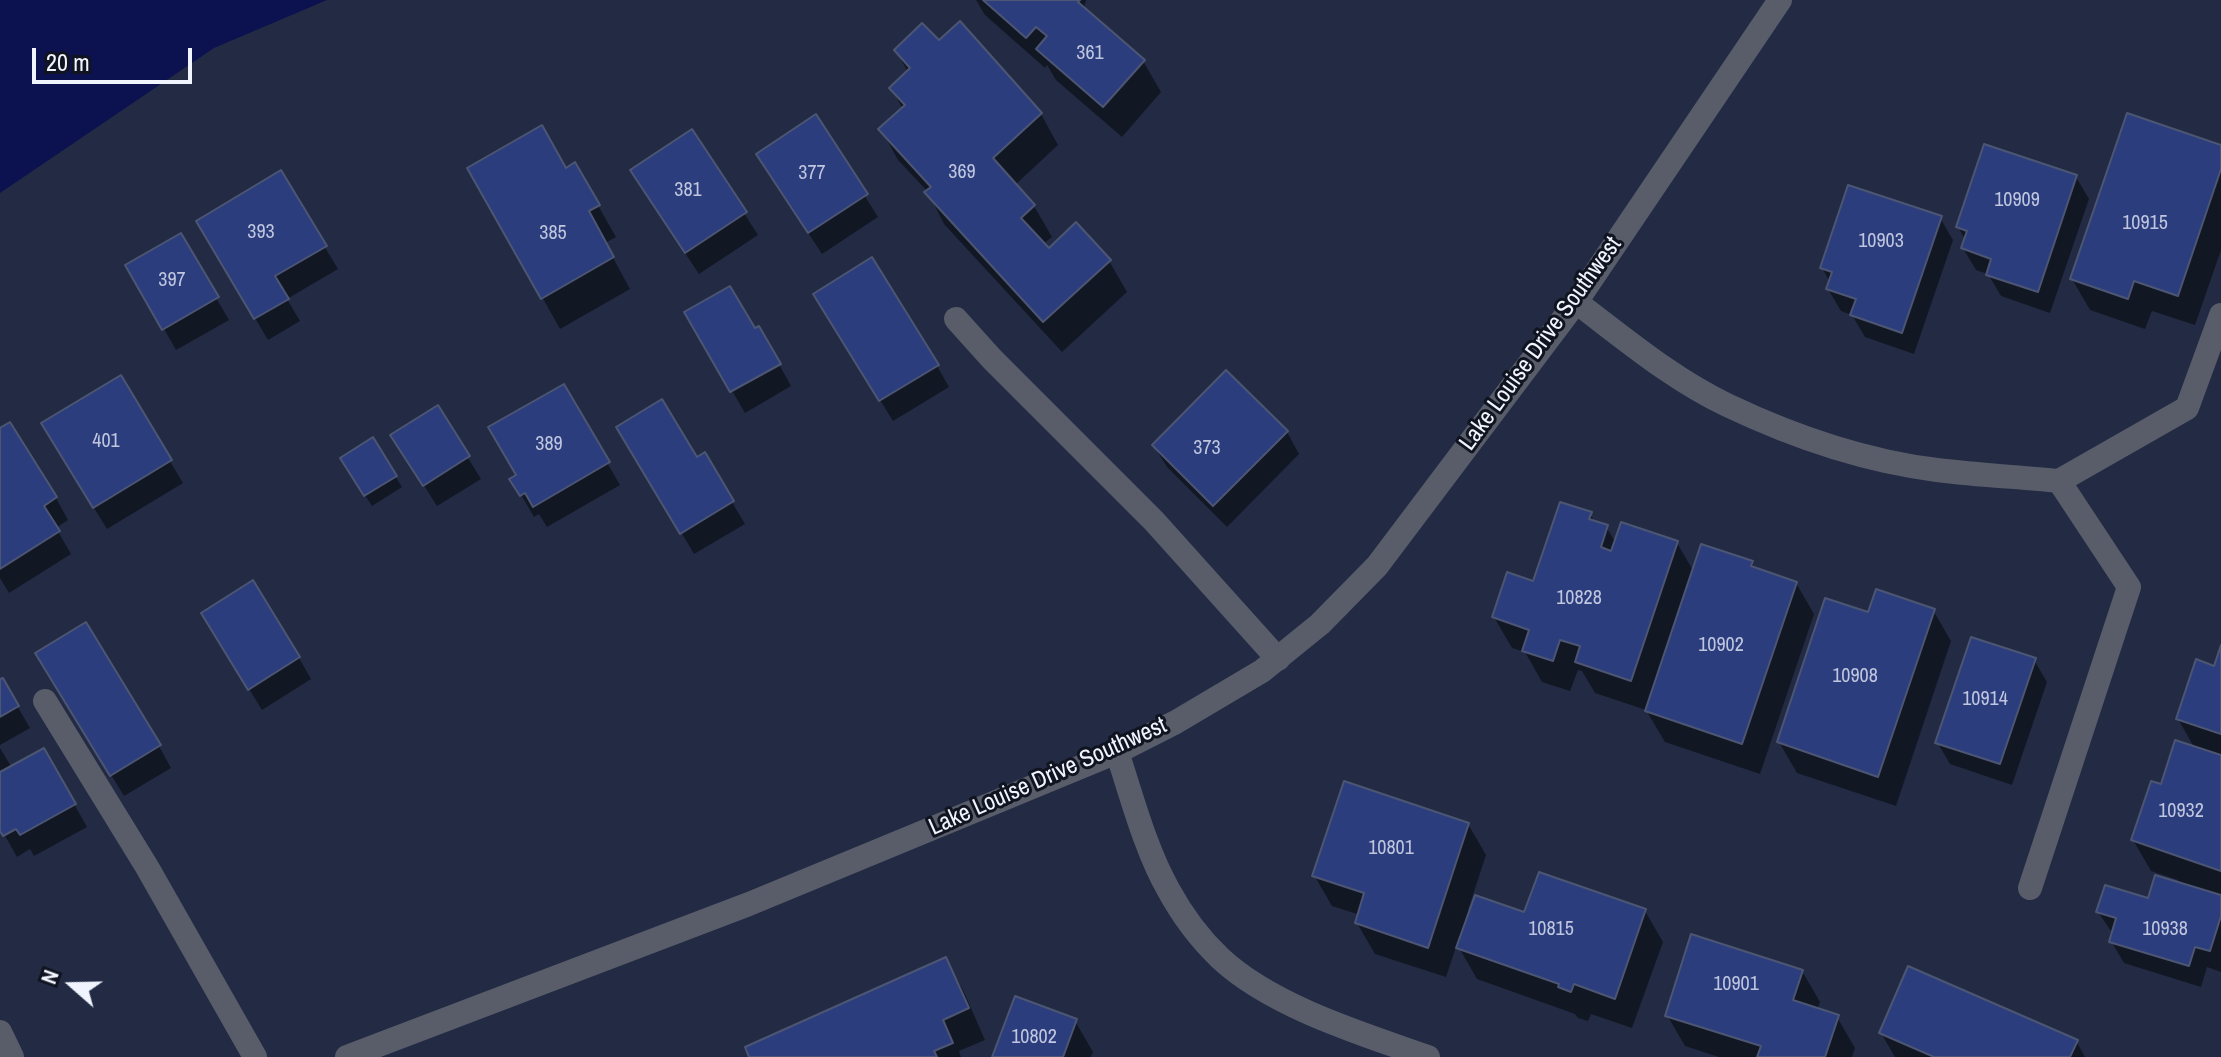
<!DOCTYPE html>
<style>
body{margin:0}
#map{position:relative;width:2221px;height:1057px;overflow:hidden;background:#232b44;font-family:"Archivo Narrow",sans-serif}
canvas{display:block}
.north{position:absolute;left:32px;top:945px;width:80px;height:80px;-webkit-text-stroke:6px #101420;paint-order:stroke;rotate:290deg;font-size:22px;font-weight:700;line-height:32px;text-align:center;color:#f0f4fe}
.north::after{content:'';display:block;margin:auto;width:28px;height:36px;background:#f0f4fe;clip-path:polygon(50% 0,100% 100%,50% 72%,0 100%)}
.scale{position:absolute;left:32px;top:48px;width:160px;height:36px;box-sizing:border-box;border:4px solid #f0f4fe;border-top:0;padding-left:10px;font-size:24px;line-height:28px;white-space:nowrap;color:#f0f4fe;-webkit-text-stroke:6px #101420;paint-order:stroke}
</style>
<div id="map">
<canvas width="2221" height="1057"></canvas>
<div class="north">N</div>
<div class="scale">20 m</div>
</div>
<script>
const ctx = document.querySelector('canvas').getContext('2d');
ctx.lineJoin = 'round';
function fill(path, color) { ctx.fillStyle = color; ctx.fill(path, 'evenodd'); }
function strokePath(path, color, width, dash) { ctx.strokeStyle = color; ctx.lineWidth = width; ctx.lineCap = dash ? 'butt' : 'round'; ctx.setLineDash(dash || []); ctx.stroke(path); }
function drawText(font, color, halo, rows, align = 'center') {
  ctx.font = font + ' "Archivo Narrow",sans-serif'; ctx.lineWidth = 6; ctx.setLineDash([]); ctx.textBaseline = 'middle'; ctx.strokeStyle = halo; ctx.fillStyle = color; for (const [text, x, y, turn = 0] of rows) {
    ctx.save(); ctx.translate(x, y); ctx.rotate((+turn || 0) * Math.PI / 180); ctx.textAlign = isNaN(turn) ? turn : align; if (halo) ctx.strokeText(text, 0, 0); ctx.fillText(text, 0, 0); ctx.restore();
  }
}
fill(new Path2D(`
 M 0,0 L 327,0 L 214,48 L 0,193 Z`), '#0b124f');
fill(new Path2D(`
 M 976,0 L 1086,0 L 1084,8 L 1143,61 L 1161,92 L 1122,137 L 1056,80 L 1047,65 L 1045,68 L 985,15 Z
 M 960,24 L 1041,114 L 1058,145 L 1015,185 L 1034,206 L 1052,237 L 1043,244 L 1049,251 L 1109,261 L 1127,292 L 1062,352 L 944,224 L 928,192 L 898,160 L 881,129 L 903,109 L 891,88 L 908,72 L 896,51 L 939,43 Z
 M 815,117 L 878,217 L 822,254 L 771,176 Z
 M 692,132 L 758,235 L 699,274 L 645,193 Z
 M 2221,147 L 2221,250 L 2195,325 L 2152,311 L 2145,329 L 2090,310 L 2072,279 Z
 M 575,165 L 616,237 L 605,243 L 630,289 L 560,329 L 470,168 L 565,171 Z
 M 280,173 L 338,269 L 287,299 L 300,321 L 268,340 L 198,222 Z
 M 2076,177 L 2089,199 L 2050,313 L 2001,296 L 1988,274 L 1976,270 L 1963,248 L 1966,241 L 1958,227 Z
 M 1940,218 L 1953,240 L 1914,354 L 1865,337 L 1852,315 L 1841,311 L 1828,289 L 1830,282 L 1822,268 Z
 M 180,236 L 229,320 L 176,350 L 128,265 Z
 M 687,313 L 754,331 L 759,328 L 791,386 L 745,413 Z
 M 828,316 L 937,366 L 949,387 L 893,421 Z
 M 120,378 L 183,483 L 107,529 L 56,446 Z
 M 563,387 L 620,485 L 547,527 L 539,514 L 534,517 L 512,479 L 519,476 Z
 M 437,408 L 481,479 L 437,506 L 406,457 Z
 M 619,427 L 696,459 L 704,455 L 745,524 L 694,554 Z
 M 0,431 L 56,498 L 68,520 L 56,528 L 71,554 L 9,593 L 0,578 Z
 M 1287,432 L 1299,454 L 1227,527 L 1167,467 L 1154,446 Z
 M 372,439 L 402,487 L 372,506 L 348,469 Z
 M 1590,514 L 1596,524 L 1606,527 L 1616,543 L 1677,543 L 1694,572 L 1752,563 L 1756,570 L 1796,583 L 1814,614 L 1760,774 L 1665,742 L 1646,710 L 1595,693 L 1582,671 L 1578,670 L 1570,691 L 1542,682 L 1525,652 L 1512,648 L 1494,617 L 1535,584 Z
 M 1933,610 L 1951,641 L 1896,806 L 1797,773 L 1779,742 L 1870,615 Z
 M 216,635 L 299,658 L 311,679 L 262,710 Z
 M 2221,652 L 2221,972 L 2207,967 L 2201,987 L 2124,963 L 2111,941 L 2113,934 L 2098,912 L 2150,901 L 2177,884 L 2178,880 L 2151,871 L 2133,840 L 2162,787 L 2195,749 L 2178,719 L 2215,668 Z
 M 2034,660 L 2047,682 L 2012,785 L 1950,764 L 1937,742 Z
 M 50,675 L 159,746 L 171,768 L 124,796 Z
 M 2,680 L 30,728 L 0,745 L 0,682 Z
 M 0,748 L 12,768 L 44,750 L 87,827 L 34,856 L 30,849 L 17,857 L 0,827 Z
 M 1468,824 L 1486,855 L 1468,910 L 1526,914 L 1645,911 L 1663,942 L 1632,1028 L 1591,1014 L 1588,1021 L 1578,1018 L 1575,1014 L 1477,979 L 1457,944 L 1446,977 L 1375,954 L 1357,923 L 1360,915 L 1332,906 L 1314,875 Z
 M 945,959 L 963,990 L 985,1040 L 959,1051 L 961,1057 L 752,1057 Z
 M 1802,971 L 1820,1002 L 1817,1010 L 1837,1017 L 1855,1048 L 1852,1057 L 1719,1057 L 1685,1046 L 1667,1015 Z
 M 1075,1021 L 1093,1052 L 1091,1057 L 994,1057 Z
 M 1881,1033 L 2076,1041 L 2085,1057 L 1895,1057 Z`), '#0007');
const building = new Path2D(`
 M 983,0 L 1080,0 L 1078,2 L 1145,60 L 1103,107 L 1036,49 L 1047,36 L 1036,27 L 1026,38 Z
 M 960,21 L 1042,113 L 993,158 L 1035,205 L 1021,218 L 1049,248 L 1076,222 L 1111,260 L 1043,322 L 924,192 L 931,187 L 878,129 L 905,105 L 889,88 L 910,68 L 894,50 L 922,23 L 939,40 Z
 M 2127,113 L 2221,145 L 2221,169 L 2178,296 L 2134,281 L 2128,299 L 2070,279 Z
 M 816,114 L 868,194 L 808,233 L 756,154 Z
 M 542,125 L 566,168 L 575,162 L 600,205 L 589,211 L 614,257 L 541,299 L 467,168 Z
 M 692,129 L 747,212 L 685,253 L 630,170 Z
 M 1984,144 L 2077,175 L 2038,292 L 1986,275 L 1991,259 L 1961,248 L 1967,231 L 1956,227 Z
 M 281,170 L 327,246 L 275,276 L 289,299 L 254,319 L 196,221 Z
 M 1848,185 L 1942,216 L 1902,333 L 1850,315 L 1856,299 L 1826,289 L 1832,272 L 1820,268 Z
 M 181,233 L 219,297 L 162,330 L 125,265 Z
 M 872,257 L 939,365 L 879,401 L 813,294 Z
 M 730,286 L 755,328 L 759,326 L 781,364 L 730,392 L 684,312 Z
 M 1226,370 L 1288,431 L 1213,506 L 1152,445 Z
 M 121,375 L 172,460 L 93,508 L 41,423 Z
 M 564,384 L 610,462 L 533,507 L 525,493 L 520,496 L 509,479 L 516,475 L 488,427 Z
 M 662,399 L 697,457 L 705,452 L 734,501 L 680,534 L 616,427 Z
 M 438,405 L 470,456 L 423,486 L 390,435 Z
 M 10,422 L 57,497 L 44,506 L 60,531 L 0,569 L 0,428 Z
 M 373,437 L 397,476 L 364,496 L 340,458 Z
 M 1560,502 L 1592,512 L 1589,519 L 1608,525 L 1601,547 L 1611,551 L 1621,522 L 1678,541 L 1631,681 L 1575,662 L 1580,646 L 1560,640 L 1553,661 L 1522,651 L 1529,630 L 1492,617 L 1507,572 L 1533,581 Z
 M 1701,544 L 1753,561 L 1751,566 L 1797,582 L 1742,744 L 1645,711 Z
 M 253,580 L 300,657 L 248,690 L 201,613 Z
 M 1876,589 L 1935,609 L 1878,777 L 1777,742 L 1825,598 L 1868,612 Z
 M 86,622 L 161,745 L 110,776 L 35,653 Z
 M 1971,637 L 2036,658 L 2000,764 L 1935,743 Z
 M 2221,645 L 2221,734 L 2176,719 L 2196,659 L 2214,666 Z
 M 3,678 L 19,706 L 0,717 L 0,679 Z
 M 2175,740 L 2221,755 L 2221,871 L 2131,840 L 2151,781 L 2161,784 Z
 M 44,748 L 76,804 L 20,835 L 16,829 L 3,836 L 0,831 L 0,772 Z
 M 1344,781 L 1469,823 L 1428,948 L 1355,923 L 1364,893 L 1312,876 Z
 M 1539,872 L 1646,909 L 1615,999 L 1574,984 L 1571,992 L 1558,987 L 1559,984 L 1456,948 L 1475,895 L 1524,912 Z
 M 2155,875 L 2221,895 L 2221,916 L 2210,951 L 2195,947 L 2189,966 L 2109,942 L 2116,918 L 2096,912 L 2105,885 L 2148,898 Z
 M 1691,934 L 1803,970 L 1793,1000 L 1839,1015 L 1825,1057 L 1757,1057 L 1761,1046 L 1665,1016 Z
 M 946,957 L 969,1008 L 943,1020 L 953,1043 L 934,1051 L 937,1057 L 749,1057 L 745,1047 Z
 M 1908,966 L 2078,1040 L 2070,1057 L 1934,1057 L 1879,1033 Z
 M 1015,996 L 1077,1019 L 1063,1057 L 992,1057 Z`);
fill(building, '#2c3d7e');
strokePath(building, '#4c5672', 2);
strokePath(new Path2D(`
 M 956,319 L 992,359 L 1154,521 L 1278,659
 M 45,701 L 147,867 L 255,1057
 M 2030,888 L 2129,587 L 2059,481 L 2187,408 L 2221,315
 M 0,1032 L 12,1057`), '#595d6a', 24);
strokePath(new Path2D(`
 M 1576,302 C 1624,338 1672,379 1727,405 C 1792,436 1865,461 1937,470 C 1977,475 2018,477 2059,481
 M 1117,752 C 1132,797 1145,848 1168,889 C 1181,913 1200,939 1220,958 C 1271,1006 1362,1034 1428,1057`), '#595d6a', 24);
strokePath(new Path2D(`
 M 347,1057 L 749,904 L 1117,752 L 1176,722 L 1262,671 L 1320,624 L 1377,566 L 1576,302 L 1780,0`), '#595d6a', 24);
drawText('20px', '#bfc6de', null, [
 ["361",1090,54],
 ["369",962,173],
 ["377",812,174],
 ["381",688,191],
 ["10909",2017,201],
 ["10915",2145,224],
 ["393",261,233],
 ["385",553,234],
 ["10903",1881,242],
 ["397",172,281],
 ["401",106,442],
 ["389",549,445],
 ["373",1207,449],
 ["10828",1579,599],
 ["10902",1721,646],
 ["10908",1855,677],
 ["10914",1985,700],
 ["10932",2181,812],
 ["10801",1391,849],
 ["10815",1551,930],
 ["10938",2165,930],
 ["10901",1736,985],
 ["10802",1034,1038]
]);
drawText('24px', '#f0f4fe', '#101420', [
 ["Lake Louise Drive Southwest",1541,344,-54],
 ["Lake Louise Drive Southwest",1048,777,-24]
]);
</script>
